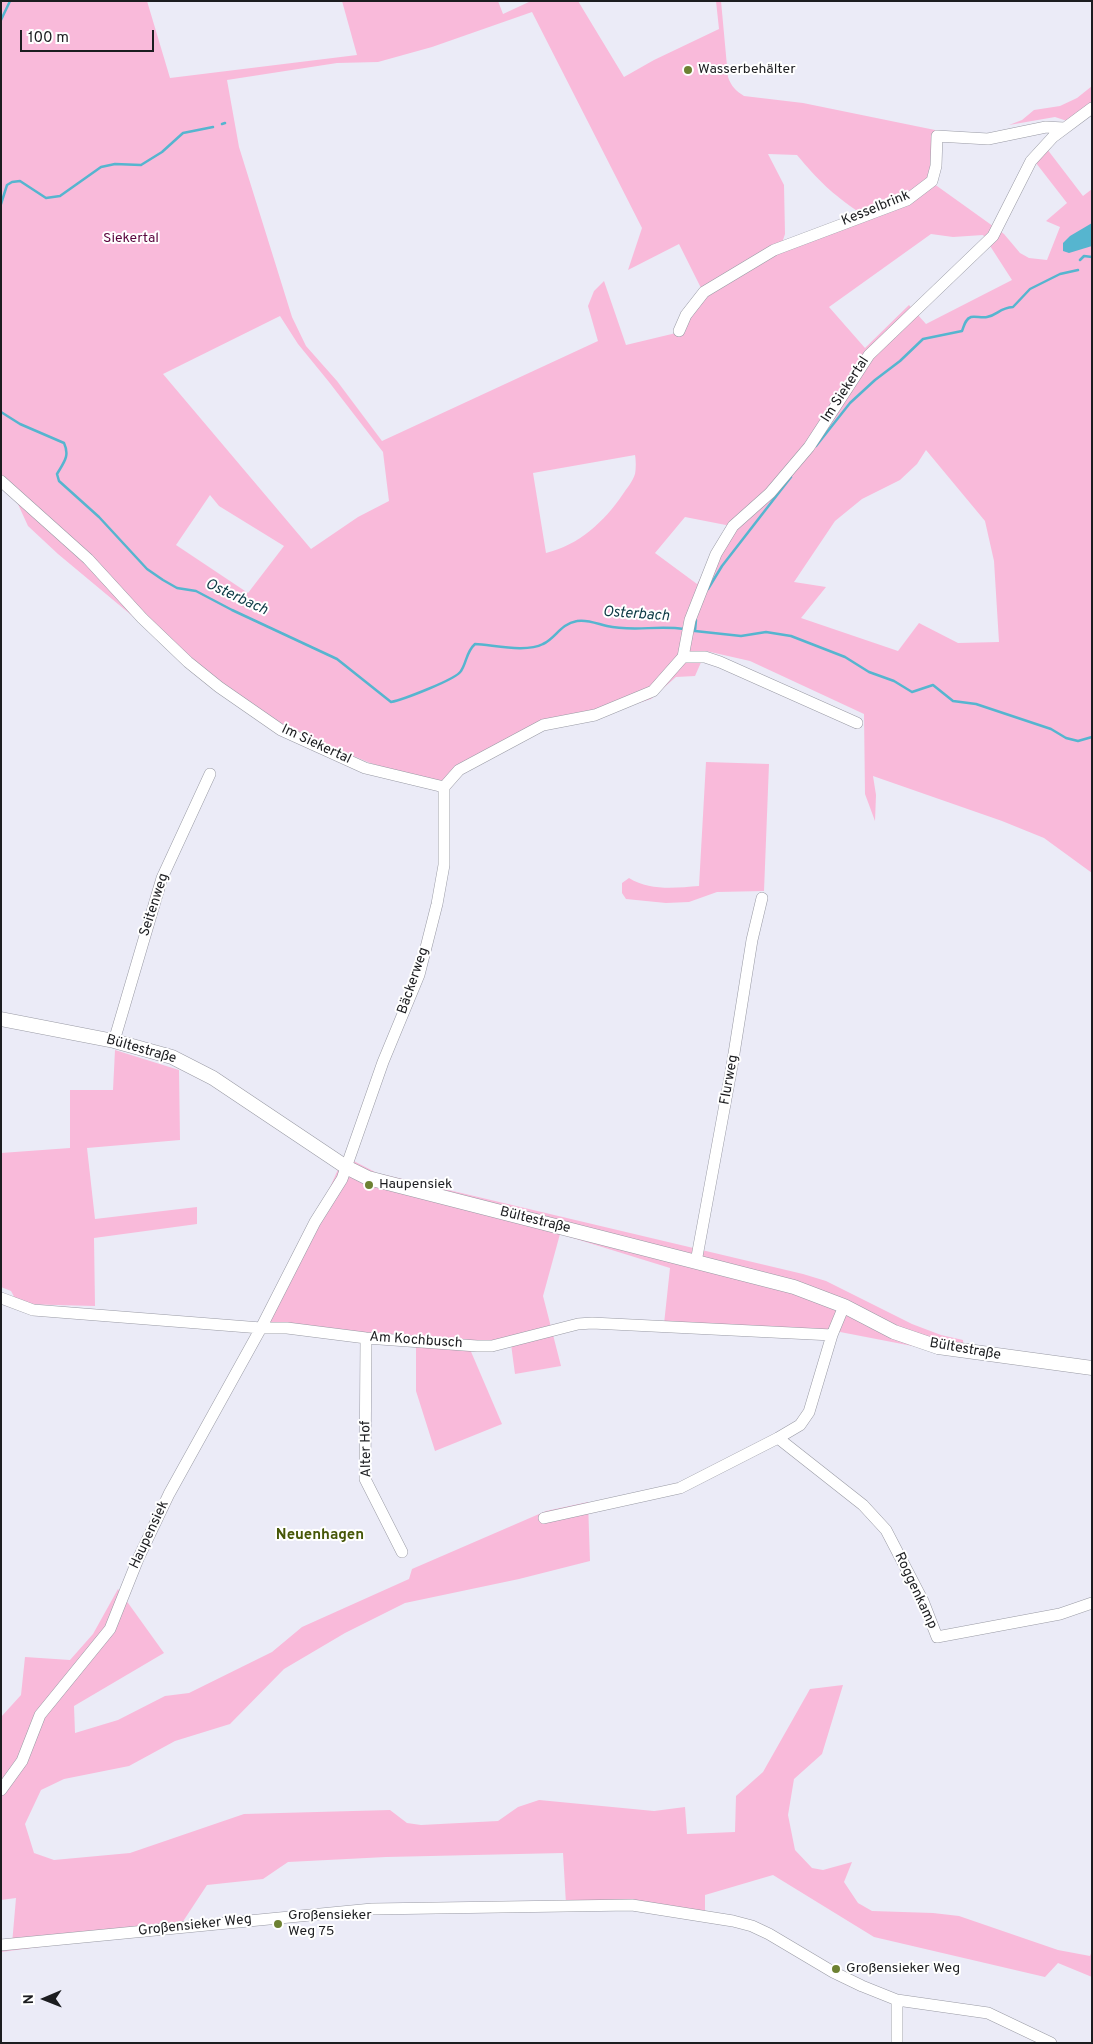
<!DOCTYPE html>
<meta charset="utf-8">
<style>
body{margin:0}
#map{position:relative;width:1093px;height:2044px;overflow:hidden;background:#ebebf7;font-family:Overpass,sans-serif}
canvas{display:block}
.frame{position:absolute;inset:0;border:2px solid #1c1d20;pointer-events:none}
.north{position:absolute;left:20px;top:1974px;width:50px;height:50px;-webkit-text-stroke:4px #fff;paint-order:stroke;rotate:269deg;font-size:14px;font-weight:700;line-height:20px;text-align:center;color:#1c1d20}
.north::after{content:'';display:block;margin:auto;width:18px;height:22px;background:#1c1d20;clip-path:polygon(50% 0,100% 100%,50% 72%,0 100%)}
.scale{position:absolute;left:20px;top:30px;width:134px;height:22px;box-sizing:border-box;border:2px solid #1c1d20;border-top:0;padding-left:6px;font-size:15px;line-height:18px;white-space:nowrap;color:#1c1d20;-webkit-text-stroke:4px #fff;paint-order:stroke}
</style>
<div id="map">
<canvas width="1093" height="2044"></canvas>
<div class="frame"></div>
<div class="north">N</div>
<div class="scale">100 m</div>
</div>
<script>
const ctx = document.querySelector('canvas').getContext('2d');
ctx.lineJoin = 'round';
function fill(path, color) { ctx.fillStyle = color; ctx.fill(path, 'evenodd'); }
function strokePath(path, color, width, dash) { ctx.strokeStyle = color; ctx.lineWidth = width; ctx.lineCap = dash ? 'butt' : 'round'; ctx.setLineDash(dash || []); ctx.stroke(path); }
function drawText(font, color, halo, rows, align = 'center') {
  ctx.font = font + ' Overpass,sans-serif'; ctx.lineWidth = 4; ctx.setLineDash([]); ctx.textBaseline = 'middle'; ctx.strokeStyle = halo; ctx.fillStyle = color; for (const [text, x, y, turn = 0] of rows) {
    ctx.save(); ctx.translate(x, y); ctx.rotate((+turn || 0) * Math.PI / 180); ctx.textAlign = isNaN(turn) ? turn : align; if (halo) ctx.strokeText(text, 0, 0); ctx.fillText(text, 0, 0); ctx.restore();
  }
}
fill(new Path2D(`
 M 1,1 L 147,1 L 170,78 L 357,55 L 342,1 L 498,1 L 503,14 L 531,1 L 578,1 L 624,77 L 654,60 L 719,29 L 716,1 L 721,1 L 728,77 C 731,86 736,91 744,96 L 803,103 L 935,130 L 934,166 L 930,181 L 1004,234 L 1020,253 L 1029,258 L 1047,260 L 1060,227 L 1046,221 L 1067,203 L 1036,163 L 1047,149 L 1083,196 L 1092,189 L 1092,873 L 1044,838 L 1002,821 L 873,776 L 876,795 L 875,821 L 865,794 L 864,714 L 750,661 L 706,651 L 695,676 L 676,677 L 651,699 L 601,715 L 541,726 L 460,770 L 451,788 L 370,763 L 296,732 L 250,707 L 142,624 L 58,554 L 28,526 L 17,502 L 1,487 ZM 532,12 L 642,228 L 628,270 L 679,244 L 702,290 L 676,333 L 626,345 L 604,281 L 594,291 L 588,306 L 598,341 L 382,441 L 337,381 L 306,346 L 292,317 L 239,147 L 227,80 L 337,63 L 378,62 L 432,47 ZM 768,154 L 797,155 C 818,180 832,194 859,212 L 782,243 L 785,234 L 784,185 ZM 931,234 L 953,237 L 983,235 L 1012,280 L 926,324 L 909,305 L 865,348 L 829,307 ZM 280,316 L 298,344 L 329,382 L 383,452 L 389,501 L 358,517 L 311,549 L 163,374 ZM 926,450 L 985,521 L 994,561 L 999,642 L 958,643 L 919,623 L 898,651 L 801,618 L 826,587 L 794,582 L 835,521 L 862,499 L 900,480 L 917,464 ZM 635,455 C 636,460 636,469 635,474 C 633,481 627,488 623,494 C 604,522 579,545 546,553 L 533,473 ZM 210,495 L 219,506 L 284,546 L 248,593 L 176,545 ZM 685,517 L 731,526 L 697,584 L 655,553 Z
 M 1092,86 L 1092,103 L 1067,121 L 1055,117 L 1009,125 L 1022,120 L 1034,110 L 1060,106 L 1077,98 Z
 M 706,762 L 769,764 L 764,891 L 717,892 L 689,902 L 666,903 L 626,899 L 622,893 L 622,883 L 629,878 C 650,891 675,888 699,886 Z
 M 115,1050 L 179,1070 L 180,1140 L 87,1148 L 95,1219 L 197,1207 L 197,1224 L 94,1238 L 95,1306 L 18,1304 L 11,1291 L 1,1287 L 1,1153 L 70,1148 L 70,1090 L 113,1090 Z
 M 344,1156 L 377,1173 L 803,1274 L 826,1281 L 912,1324 L 941,1335 L 963,1340 L 964,1356 L 835,1331 L 664,1324 L 670,1268 L 560,1234 L 543,1296 L 561,1366 L 515,1374 L 511,1344 L 469,1347 L 502,1424 L 435,1451 L 416,1391 L 416,1341 L 267,1328 Z
 M 588,1502 L 590,1561 L 519,1579 L 405,1603 L 345,1633 L 284,1669 L 230,1724 L 175,1741 L 129,1766 L 64,1779 L 41,1790 L 25,1824 L 34,1853 L 54,1860 L 130,1853 L 244,1814 L 390,1810 L 407,1823 L 421,1825 L 498,1821 L 518,1807 L 539,1800 L 654,1811 L 685,1807 L 687,1834 L 735,1832 L 736,1796 L 763,1772 L 810,1689 L 843,1685 L 822,1754 L 794,1779 L 788,1815 L 795,1850 L 812,1868 L 823,1870 L 852,1862 L 844,1882 L 858,1903 L 872,1911 L 933,1913 L 959,1916 L 1058,1950 L 1090,1956 L 1092,1951 L 1092,1977 L 1058,1963 L 1045,1977 L 874,1937 L 773,1875 L 705,1895 L 705,1916 L 566,1904 L 563,1853 L 386,1857 L 288,1862 L 263,1879 L 207,1885 L 178,1929 L 1,1952 L 1,1946 L 12,1944 L 16,1898 L 1,1900 L 1,1717 L 21,1695 L 25,1657 L 70,1660 L 93,1634 L 118,1589 L 164,1653 L 74,1706 L 75,1733 L 118,1720 L 165,1696 L 189,1693 L 272,1652 L 302,1627 L 409,1579 L 412,1569 L 546,1511 Z`), '#f9bada');
fill(new Path2D(`
 M 1092,223 L 1092,246 L 1069,253 L 1063,251 L 1063,243 L 1070,236 Z`), '#56b5cf');
strokePath(new Path2D(`
 M 1,20 L 10,1
 M 222,124 L 225,123
 M 1,204 L 7,185 L 12,182 L 20,181 L 46,198 L 60,196 L 101,167 L 115,164 L 141,165 L 162,152 L 183,133 L 213,127
 M 1080,260 L 1084,256 L 1092,257
 M 1,412 L 20,424 L 64,443 C 70,456 64,462 57,474 L 59,481 L 99,517 L 147,569 L 163,580 L 177,588 L 196,591 L 232,610 L 337,659 L 391,702 C 402,700 457,679 461,671 C 467,662 466,652 475,644 C 494,645 526,653 543,644 C 556,638 560,624 577,621 C 587,619 598,624 607,626 C 632,632 658,625 684,629
 M 816,446 L 850,403 L 875,380 L 900,361 L 923,339 L 962,331 C 964,326 965,319 971,317 C 975,316 982,318 987,317 C 998,315 999,308 1013,307 L 1030,289 L 1060,274 L 1078,270
 M 708,589 L 722,566 L 791,477
 M 692,631 L 695,631 L 696,620
 M 695,631 L 741,636 L 766,632 L 791,636 L 845,657 L 869,672 L 894,681 L 912,692 L 933,685 L 953,701 L 976,704 L 1051,729 L 1066,738 L 1078,741 L 1092,737`), '#56b5cf', 2.5);
const minor = new Path2D(`
 M 679,331 L 686,315 L 704,292 L 774,250 L 907,200 L 932,181 L 936,166 L 937,136 L 988,139 L 1046,127 L 1064,128
 M 1,481 L 88,559 L 142,618 L 188,662 L 219,687 L 281,730 L 365,768 L 444,787
 M 683,657 L 705,657 L 720,662 L 857,723
 M 444,787 L 459,770 L 543,725 L 595,715 L 653,691 L 683,657 L 690,620 L 716,554 L 733,526 L 770,493 L 809,447 L 869,355 L 993,236 L 1031,161 L 1053,137 L 1092,108
 M 114,1041 L 162,878 L 210,774
 M 696,1262 L 732,1066 L 752,940 L 762,898
 M 1,1298 L 33,1310 L 261,1328 L 287,1328 L 366,1338 L 477,1346 L 492,1346 L 578,1324 L 592,1323 L 832,1335
 M 366,1338 L 365,1479 L 402,1552
 M 778,1438 L 863,1505 L 886,1530 L 923,1601 L 937,1637 L 1060,1614 L 1092,1603
 M 544,1518 L 680,1488 L 778,1438 L 800,1425 L 809,1412 L 832,1335 L 844,1306
 M 1,1790 L 22,1761 L 40,1715 L 110,1629 L 138,1559 L 169,1494 L 261,1328 L 315,1222 L 342,1179 L 383,1062 L 419,975 L 437,904 L 444,865 L 444,787
 M 1,1945 L 372,1909 L 632,1905 L 733,1921 L 752,1926 L 769,1934 L 833,1972 L 862,1986 L 897,2000 L 988,2013 L 1051,2043
 M 897,2043 L 897,2000`);
const tertiary = new Path2D(`
 M 1,1019 L 114,1041 L 172,1057 L 213,1078 L 346,1167 L 368,1178 L 794,1287 L 844,1306 L 894,1332 L 938,1347 L 1092,1368`);
strokePath(minor, '#999aa4', 12);
strokePath(tertiary, '#999aa4', 15);
strokePath(minor, '#fff', 11);
strokePath(tertiary, '#fff', 14);
for (const [x, y, r, color] of [
 [688,70,5,"#6d8132"],
 [369,1185,5,"#6d8132"],
 [278,1924,5,"#6d8132"],
 [836,1969,5,"#6d8132"]
]) { const dot = new Path2D(); dot.arc(x, y, r, 0, 2 * Math.PI); ctx.fillStyle = color; ctx.fill(dot); strokePath(dot, '#fff', 2); }
drawText('14px', '#1c1d20', '#fff', [
 ["Wasserbehälter",698,70],
 ["Haupensiek",379,1185],
 ["Großensieker",288,1916],
 ["Weg 75",288,1932],
 ["Großensieker Weg",846,1969]
], 'left');
drawText('14px', '#1c1d20', '#fff', [
 ["Kesselbrink",876,209,-22],
 ["Im Siekertal",846,390,-57],
 ["Im Siekertal",316,745,25],
 ["Seitenweg",155,905,-72],
 ["Bäckerweg",414,981,-71],
 ["Bültestraße",141,1050,16],
 ["Flurweg",730,1080,-80],
 ["Bültestraße",535,1221,14],
 ["Am Kochbusch",416,1341,4],
 ["Bültestraße",965,1350,10],
 ["Alter Hof",367,1449,-91],
 ["Haupensiek",150,1535,-65],
 ["Roggenkamp",915,1591,65],
 ["Großensieker Weg",195,1926,-6]
]);
drawText('14px', '#5a053d', '#fff', [
 ["Siekertal",131,239]
]);
drawText('italic 15px', '#0d3a45', '#fff', [
 ["Osterbach",236,598,25],
 ["Osterbach",636,615,4]
]);
drawText('bold 15px', '#465707', '#fff', [
 ["Neuenhagen",320,1536]
]);
</script>
